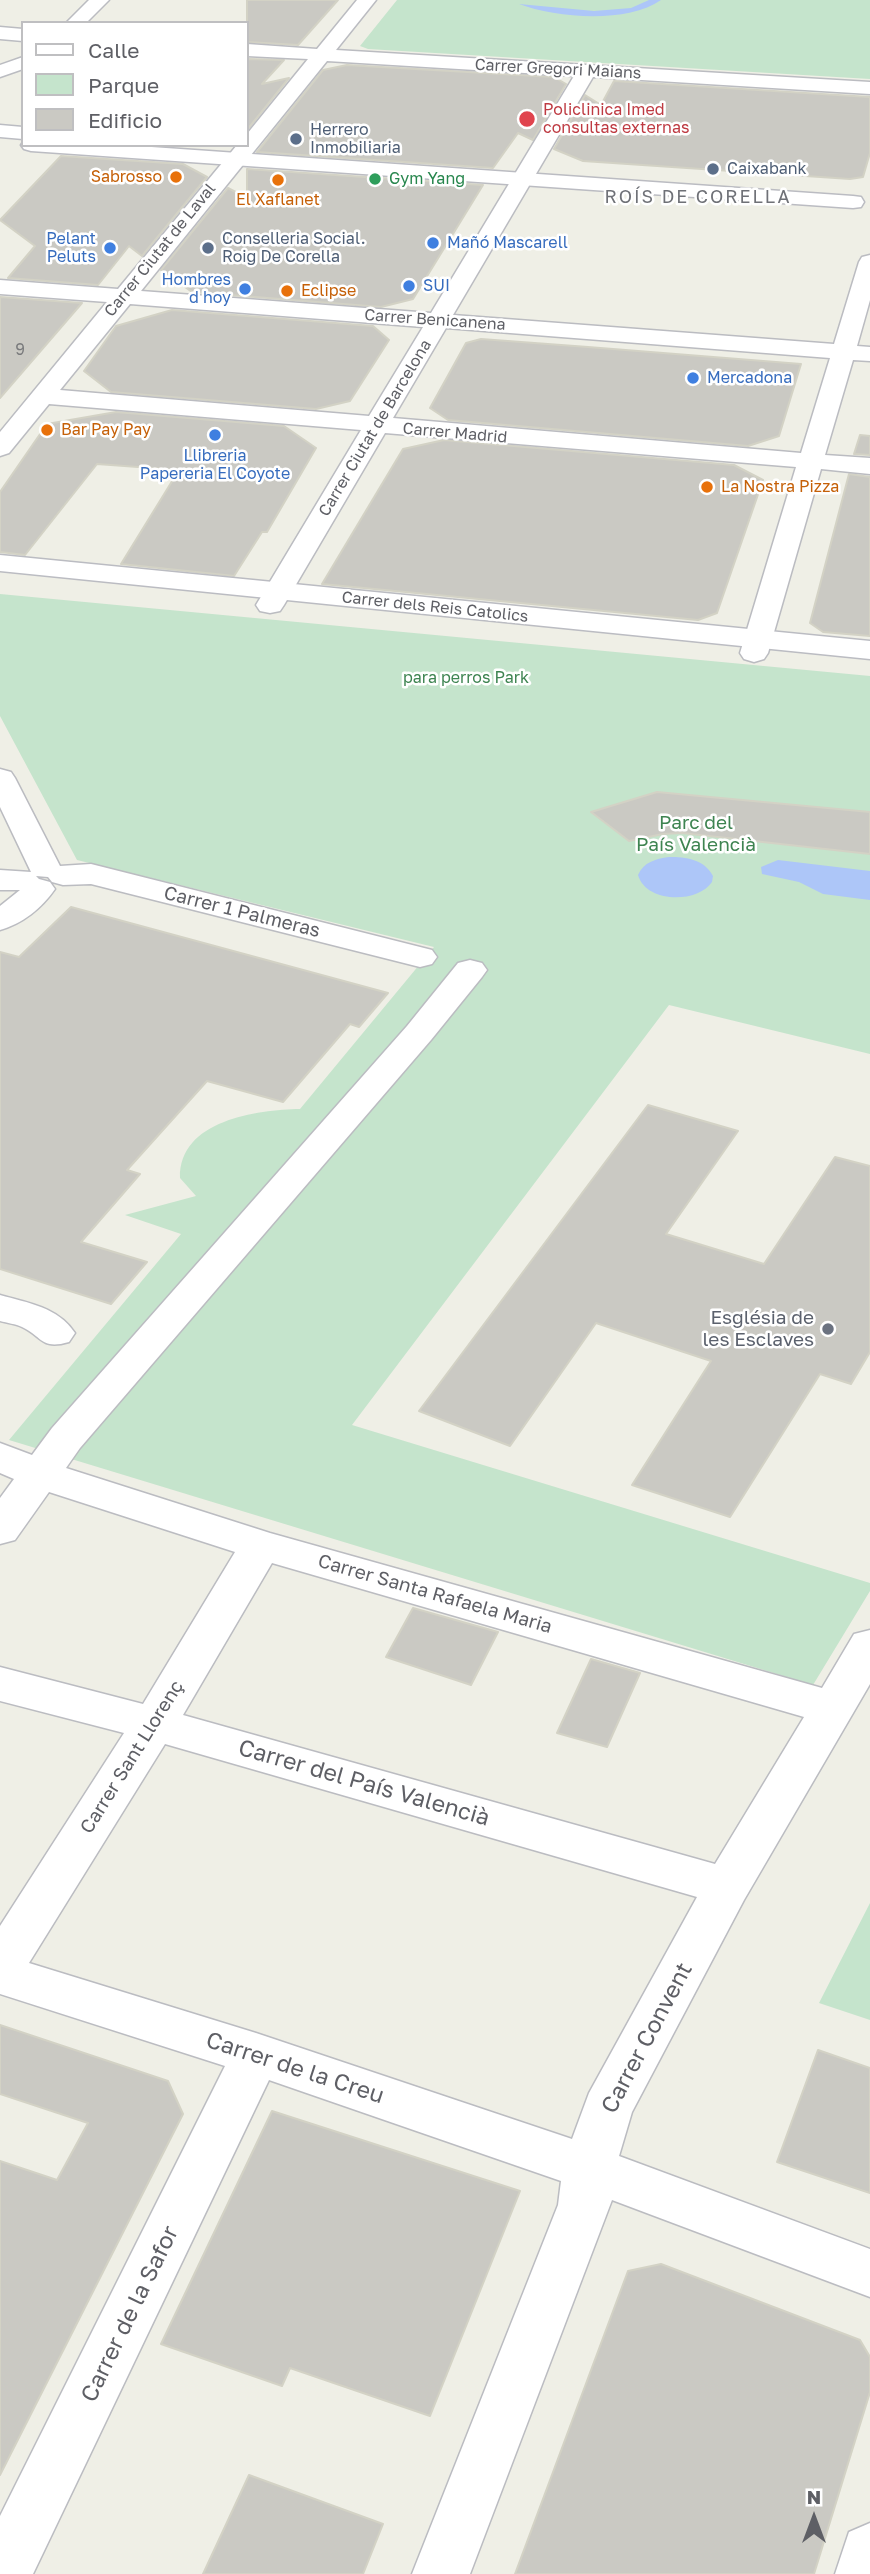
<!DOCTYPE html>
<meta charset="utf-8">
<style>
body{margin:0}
#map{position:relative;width:870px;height:2574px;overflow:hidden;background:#efefe6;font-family:"Golos Text",sans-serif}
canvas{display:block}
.legend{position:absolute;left:21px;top:21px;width:228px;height:126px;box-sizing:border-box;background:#fff;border:2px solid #bfbfc1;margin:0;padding:9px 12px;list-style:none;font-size:21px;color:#5e5f65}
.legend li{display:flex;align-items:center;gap:14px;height:35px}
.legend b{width:35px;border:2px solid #bfbfc1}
.north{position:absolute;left:779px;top:2483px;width:70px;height:70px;-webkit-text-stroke:5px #fff;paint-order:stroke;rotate:0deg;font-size:19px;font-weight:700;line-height:28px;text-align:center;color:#5e5f65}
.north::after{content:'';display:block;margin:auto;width:24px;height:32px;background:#5e5f65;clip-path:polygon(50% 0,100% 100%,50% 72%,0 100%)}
</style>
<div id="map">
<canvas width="870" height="2574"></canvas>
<ul class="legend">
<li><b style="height:9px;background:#fff"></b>Calle</li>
<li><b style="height:19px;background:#c5e4cc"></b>Parque</li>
<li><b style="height:19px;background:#cac9c3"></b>Edificio</li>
</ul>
<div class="north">N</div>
</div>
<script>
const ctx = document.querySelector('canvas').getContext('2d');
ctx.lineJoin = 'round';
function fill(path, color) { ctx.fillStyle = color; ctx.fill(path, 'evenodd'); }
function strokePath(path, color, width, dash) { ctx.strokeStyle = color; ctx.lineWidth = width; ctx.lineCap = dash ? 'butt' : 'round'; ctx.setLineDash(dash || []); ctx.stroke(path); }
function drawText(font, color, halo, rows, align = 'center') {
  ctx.font = font + ' "Golos Text",sans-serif'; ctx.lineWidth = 5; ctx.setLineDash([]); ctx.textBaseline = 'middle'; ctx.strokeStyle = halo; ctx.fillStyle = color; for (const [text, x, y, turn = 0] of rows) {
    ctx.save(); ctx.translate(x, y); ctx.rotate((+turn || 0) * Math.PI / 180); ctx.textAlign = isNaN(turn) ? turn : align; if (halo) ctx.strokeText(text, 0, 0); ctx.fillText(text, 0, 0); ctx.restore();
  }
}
fill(new Path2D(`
 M 397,0 L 870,0 L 870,79 L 368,49 L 360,46 Z
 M 0,594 L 870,676 L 870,1054 L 669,1005 L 352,1425 L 870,1583 L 870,1591 L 813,1685 L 9,1440 L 181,1234 L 125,1215 L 196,1196 L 180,1178 C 179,1120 257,1110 300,1109 L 434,947 L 77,860 L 0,716 Z
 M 870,1903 L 870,2020 L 819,2003 Z`), '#c5e4cc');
fill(new Path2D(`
 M 649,0 L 661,0 C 627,24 556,18 519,4 L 594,11 L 631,8 Z
 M 669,857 C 686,857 704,859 713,876 L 712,882 C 697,904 646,903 638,875 C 644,862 655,859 669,857 Z
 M 778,860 L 870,871 L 870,900 L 823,894 L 799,882 L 762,874 L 761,867 Z`), '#adc6f8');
const building = new Path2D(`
 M 247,0 L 338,0 L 298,45 L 247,42 Z
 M 247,59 L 284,60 L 262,84 L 289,78 L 247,130 Z
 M 347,65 L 554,77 L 566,84 L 533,140 L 518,133 L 493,168 L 257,152 L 323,70 Z
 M 614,81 L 870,97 L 870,153 L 863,177 L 850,179 L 583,161 L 554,149 L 585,95 L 601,105 Z
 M 61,156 L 183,164 L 207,177 L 142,256 L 129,246 L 98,285 L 8,278 L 35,246 L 0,220 Z
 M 247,169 L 483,185 L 413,299 L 381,307 L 192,292 L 161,270 L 228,188 L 247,198 Z
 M 0,297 L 82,303 L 0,398 Z
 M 172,310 L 373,326 L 389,340 L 350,401 L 316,409 L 111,392 L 84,371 L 116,326 Z
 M 481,339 L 588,347 L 801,364 L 779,436 L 748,446 L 448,420 L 430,408 L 466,343 Z
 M 116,412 L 284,426 L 316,448 L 267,532 L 262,532 L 234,576 L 121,564 L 179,470 L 97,464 L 25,555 L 0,552 L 0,492 L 47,424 Z
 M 860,435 L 870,436 L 870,455 L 854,454 Z
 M 444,440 L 734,465 L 763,480 L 717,613 L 698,620 L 322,584 L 403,449 Z
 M 849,474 L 870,477 L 870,636 L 823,632 L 810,623 Z
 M 657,792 L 870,812 L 870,854 L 682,833 L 663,834 L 629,841 L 591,812 Z
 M 71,907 L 388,993 L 359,1027 L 350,1024 L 283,1102 L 207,1081 L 127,1170 L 140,1174 L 81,1242 L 147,1262 L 111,1304 L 0,1269 L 0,952 L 19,957 Z
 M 648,1105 L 738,1131 L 666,1234 L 764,1264 L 835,1157 L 870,1166 L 870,1352 L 851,1384 L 820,1374 L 730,1517 L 632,1485 L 711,1361 L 596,1323 L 510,1446 L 419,1411 Z
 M 413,1608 L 498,1632 L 471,1685 L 386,1657 Z
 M 591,1659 L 640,1673 L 607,1747 L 557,1733 Z
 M 0,2025 L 168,2081 L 183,2114 L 0,2475 L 0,2161 L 57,2180 L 88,2123 L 0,2094 Z
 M 818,2050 L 870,2068 L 870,2193 L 777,2162 Z
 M 272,2111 L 520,2191 L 430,2416 L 290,2368 L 282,2386 L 161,2344 Z
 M 661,2264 L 860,2340 L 870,2357 L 870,2392 L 814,2574 L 515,2574 L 628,2271 Z
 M 249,2475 L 383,2524 L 363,2574 L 203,2574 Z`);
fill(building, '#cac9c3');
strokePath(building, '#d3d2c5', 2);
const street = new Path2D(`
 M 89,0 L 109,0 L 86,23 L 66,23 Z
 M 357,0 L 376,0 L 336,50 L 870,82 L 870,94 L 593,77 L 453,315 L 834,344 L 859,262 L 862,257 L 870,255 L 870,300 L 857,346 L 870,347 L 870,361 L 853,360 L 825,455 L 870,458 L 870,474 L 821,469 L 768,653 L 764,659 L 754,662 L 744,659 L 740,653 L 796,467 L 385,433 L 284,605 L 280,611 L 270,613 L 260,611 L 256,605 L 361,430 L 49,404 L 9,453 L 0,456 L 0,432 L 107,302 L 0,294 L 0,280 L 118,289 L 237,145 L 247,145 L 247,134 L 308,59 L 247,56 L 247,44 L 317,49 ZM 327,61 L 574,76 L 431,313 L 141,291 ZM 130,304 L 423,327 L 369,416 L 60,390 ZM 446,328 L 830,358 L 801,453 L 393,418 Z
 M 0,27 L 23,29 L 23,41 L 0,39 Z
 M 23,57 L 23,69 L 0,77 L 0,65 Z
 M 0,769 L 11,772 L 15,778 L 60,866 L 91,864 L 432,950 L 437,957 L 432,964 L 420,967 L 91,884 L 63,885 L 52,882 L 48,877 L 36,876 L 39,879 L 50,882 L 55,889 C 42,908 22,924 0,930 L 0,906 L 20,890 L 0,890 L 0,870 L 31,872 L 0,807 Z
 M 470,960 L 482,963 L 487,970 L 482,977 L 431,1040 L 80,1448 L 66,1468 L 270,1533 L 822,1688 L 854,1634 L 870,1630 L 870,1684 L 744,1900 L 632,2112 L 619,2156 L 870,2249 L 870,2297 L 612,2200 L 470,2574 L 412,2574 L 558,2205 L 561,2181 L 269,2080 L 33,2574 L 0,2574 L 0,2516 L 225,2066 L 0,1994 L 0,1926 L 124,1733 L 0,1701 L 0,1667 L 143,1704 L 235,1552 L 49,1492 L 15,1540 L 0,1544 L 0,1498 L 14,1479 L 0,1473 L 0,1443 L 32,1455 L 52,1428 L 407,1026 L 458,963 ZM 272,1563 L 804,1717 L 715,1864 L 183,1715 ZM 165,1744 L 697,1897 L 589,2093 L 572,2139 L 256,2033 L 29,1963 Z
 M 0,1295 C 28,1303 58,1307 75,1333 L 69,1342 C 41,1350 43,1337 22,1327 C 16,1324 7,1323 0,1321 Z
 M 870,2523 L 870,2574 L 835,2574 L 849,2532 Z`);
const secondary = new Path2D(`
 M 0,125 L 23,127 L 23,139 L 0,137 Z
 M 23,142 L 23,145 L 123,145 L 853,196 L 861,197 L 864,202 L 861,207 L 853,208 L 31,151 L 24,149 L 21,145 Z
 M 0,555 L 870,641 L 870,659 L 0,571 Z`);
strokePath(street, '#bbbcc1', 3);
strokePath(secondary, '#bbbcc2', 3);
fill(street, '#fff');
fill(secondary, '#fff');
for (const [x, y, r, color] of [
 [527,119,9,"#e0444e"],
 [296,139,7,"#5c6f8a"],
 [713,169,7,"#5c6f8a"],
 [176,177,7,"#e8710a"],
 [375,179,7,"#2e9e5b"],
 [278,180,7,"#e8710a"],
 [433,243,7,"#3f7fe0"],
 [110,248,7,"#3f7fe0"],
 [208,248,7,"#5c6f8a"],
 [409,286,7,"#3f7fe0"],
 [245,289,7,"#3f7fe0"],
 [287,291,7,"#e8710a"],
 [693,378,7,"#3f7fe0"],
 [47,430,7,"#e8710a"],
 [215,435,7,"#3f7fe0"],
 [707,487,7,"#e8710a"],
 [828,1329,7,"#6b7280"]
]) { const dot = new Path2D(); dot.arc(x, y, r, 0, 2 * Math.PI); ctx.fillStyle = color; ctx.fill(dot); strokePath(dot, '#fff', 2.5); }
drawText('16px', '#5e5f65', '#fff', [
 ["Carrer Gregori Maians",558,69,3],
 ["Carrer Ciutat de Laval",160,250,-51],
 ["Carrer Benicanena",435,320,4],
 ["Carrer Ciutat de Barcelona",375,428,-59],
 ["Carrer Madrid",455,433,5],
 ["Carrer dels Reis Catolics",435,607,6]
]);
drawText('16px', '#be3a42', '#fff', [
 ["Policlinica Imed",543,110],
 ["consultas externas",543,128]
], 'left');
drawText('16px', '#4e5e75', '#fff', [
 ["Herrero",310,130],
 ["Inmobiliaria",310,148],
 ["Caixabank",727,169],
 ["Conselleria Social.",222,239],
 ["Roig De Corella",222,257]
], 'left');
drawText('16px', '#c56008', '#fff', [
 ["Sabrosso",162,177,"right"],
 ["El Xaflanet",278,200,"center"],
 ["Eclipse",301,291],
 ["Bar Pay Pay",61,430],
 ["La Nostra Pizza",721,487]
], 'left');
drawText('16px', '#27864d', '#fff', [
 ["Gym Yang",389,179]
], 'left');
drawText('16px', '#366cbe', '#fff', [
 ["Pelant",96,239,"right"],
 ["Peluts",96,257,"right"],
 ["Mañó Mascarell",447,243],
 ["Hombres",231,280,"right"],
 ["d hoy",231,298,"right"],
 ["SUI",423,286],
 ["Mercadona",707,378],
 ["Llibreria",215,456,"center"],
 ["Papereria El Coyote",215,474,"center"]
], 'left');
drawText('16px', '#797a7c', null, [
 ["9",20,350]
]);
drawText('16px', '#3e8451', '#fff', [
 ["para perros Park",466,678]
]);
ctx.letterSpacing = '2px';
drawText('18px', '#6f7177', '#fff', [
 ["ROÍS DE CORELLA",698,197]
]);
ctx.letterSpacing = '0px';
drawText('19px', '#3e8451', '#fff', [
 ["Parc del",696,823],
 ["País Valencià",696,845]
]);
drawText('19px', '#5e5f65', '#fff', [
 ["Carrer 1 Palmeras",242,912,14],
 ["Carrer Santa Rafaela Maria",435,1594,16],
 ["Carrer Sant Llorenç",132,1757,-58]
]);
drawText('19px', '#5b616d', '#fff', [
 ["Església de",814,1318],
 ["les Esclaves",814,1340]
], 'right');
drawText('23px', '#5e5f65', '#fff', [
 ["Carrer del País Valencià",364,1783,16],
 ["Carrer Convent",647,2038,-62],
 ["Carrer de la Creu",295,2068,18],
 ["Carrer de la Safor",130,2314,-64]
]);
</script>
